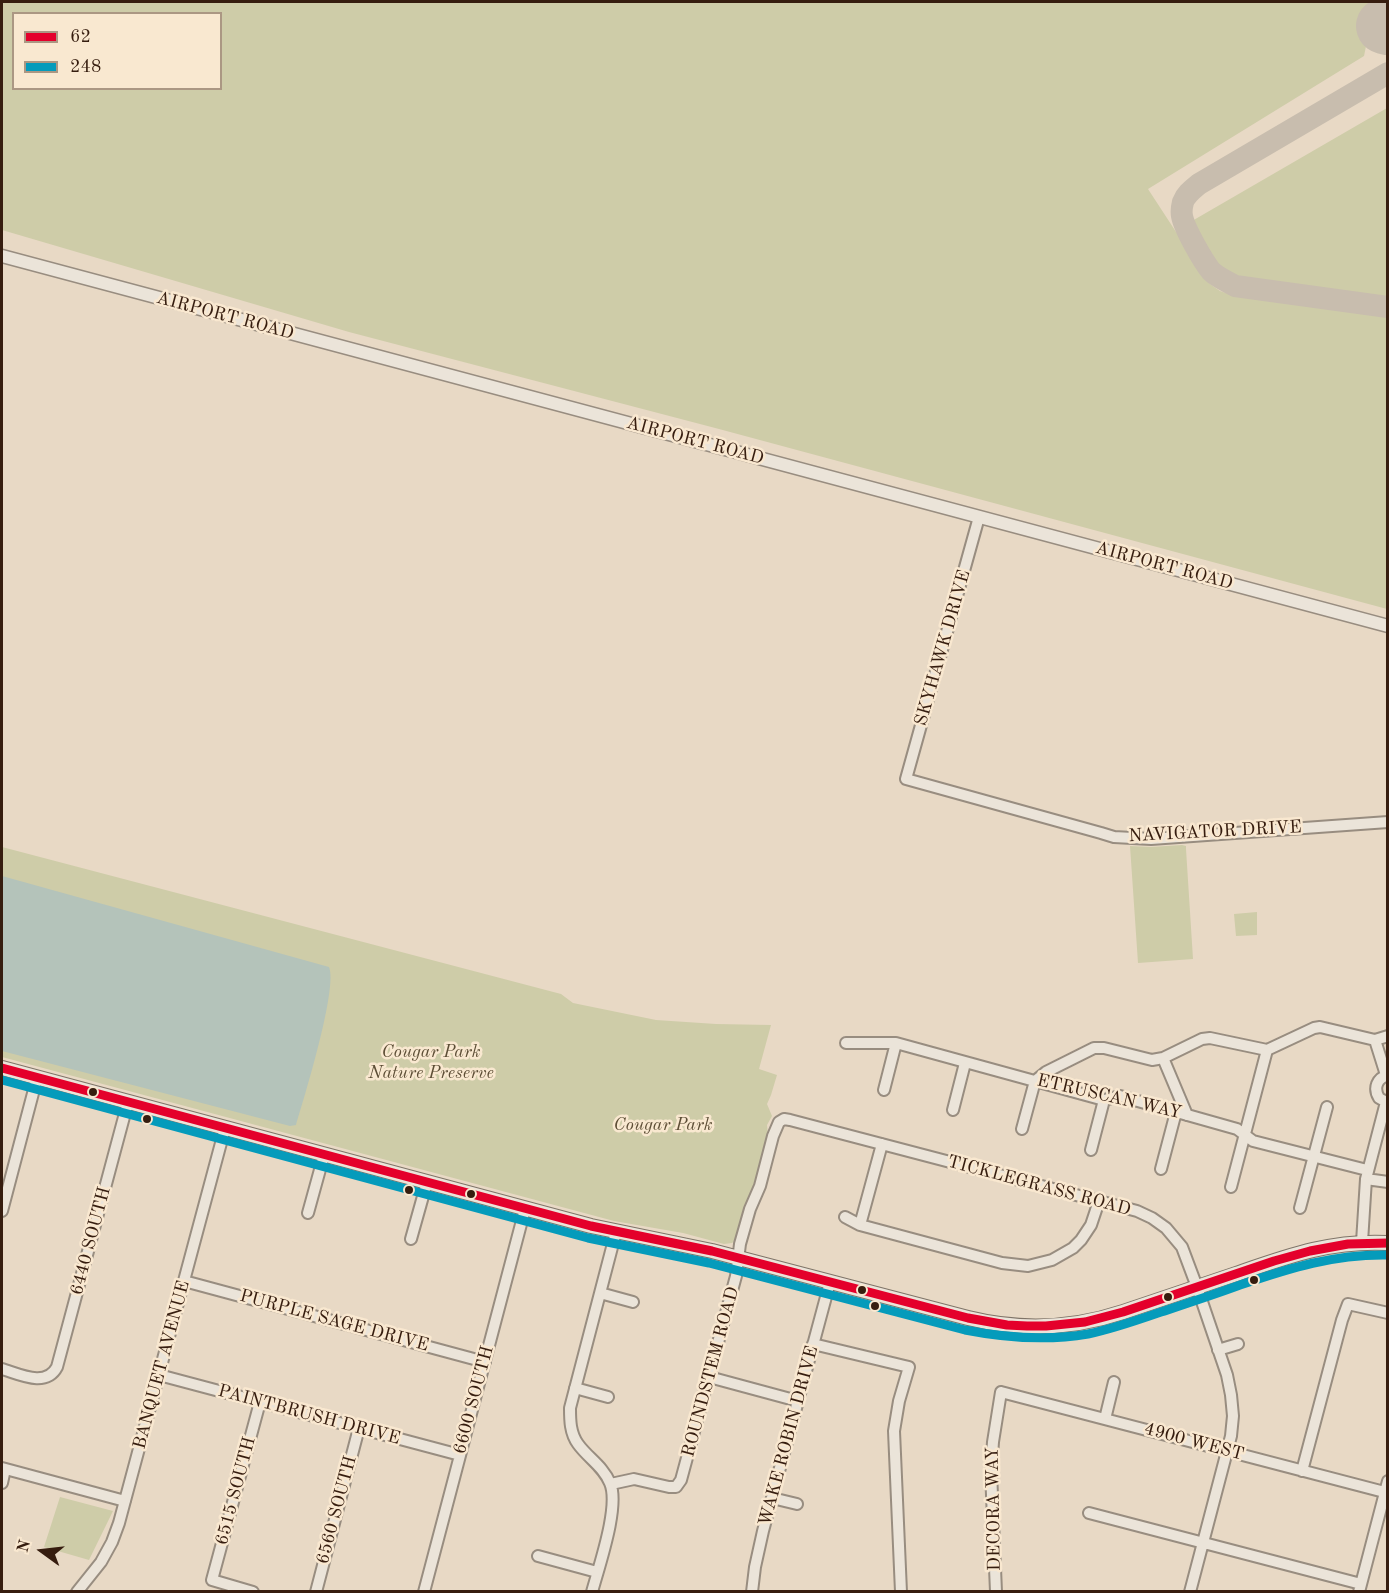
<!DOCTYPE html>
<style>
body{margin:0}
#map{position:relative;width:1389px;height:1593px;overflow:hidden;background:#e8d9c5;font-family:"Old Standard TT",serif}
canvas{display:block}
.frame{position:absolute;inset:0;border:3px solid #361d0f;pointer-events:none}
.legend{position:absolute;left:12px;top:12px;width:210px;height:78px;box-sizing:border-box;background:#f9e8d0;border:2px solid #ab9783;margin:0;padding:8px 10px;list-style:none;font-size:18px;color:#361d0f}
.legend li{display:flex;align-items:center;gap:12px;height:30px}
.legend b{width:30px;border:2px solid #ab9783}
.north{position:absolute;left:12px;top:1521px;width:60px;height:60px;-webkit-text-stroke:4px #f9e8d0;paint-order:stroke;rotate:285deg;font-size:16px;font-weight:700;line-height:24px;text-align:center;color:#361d0f}
.north::after{content:'';display:block;margin:auto;width:21px;height:27px;background:#361d0f;clip-path:polygon(50% 0,100% 100%,50% 72%,0 100%)}
</style>
<div id="map">
<canvas width="1389" height="1593"></canvas>
<div class="frame"></div>
<ul class="legend">
<li><b style="height:8px;background:#e4002b"></b>62</li>
<li><b style="height:8px;background:#059bbb"></b>248</li>
</ul>
<div class="north">N</div>
</div>
<script>
const ctx = document.querySelector('canvas').getContext('2d');
ctx.lineJoin = 'round';
function fill(path, color) { ctx.fillStyle = color; ctx.fill(path, 'evenodd'); }
function strokePath(path, color, width, dash) { ctx.strokeStyle = color; ctx.lineWidth = width; ctx.lineCap = dash ? 'butt' : 'round'; ctx.setLineDash(dash || []); ctx.stroke(path); }
function drawText(font, color, halo, rows, align = 'center') {
  ctx.font = font + ' "Old Standard TT",serif'; ctx.lineWidth = 5; ctx.setLineDash([]); ctx.textBaseline = 'middle'; ctx.strokeStyle = halo; ctx.fillStyle = color; for (const [text, x, y, turn = 0] of rows) {
    ctx.save(); ctx.translate(x, y); ctx.rotate((+turn || 0) * Math.PI / 180); ctx.textAlign = isNaN(turn) ? turn : align; if (halo) ctx.strokeText(text, 0, 0); ctx.fillText(text, 0, 0); ctx.restore();
  }
}
fill(new Path2D(`
 M 2,2 L 1375,2 L 1364,56 L 1148,189 L 1210,284 L 1220,291 L 1235,296 L 1387,316 L 1387,609 L 719,429 L 349,332 L 2,230 ZM 14,14 L 220,14 L 220,88 L 14,88 Z
 M 1387,108 L 1387,297 L 1236,277 L 1225,273 L 1218,265 L 1192,221 Z
 M 1182,845 L 1186,846 L 1186,849 L 1193,959 L 1138,963 L 1130,846 L 1151,847 Z
 M 2,847 L 561,994 L 573,1003 L 656,1020 L 716,1024 L 771,1025 L 759,1069 L 777,1075 L 771,1095 L 767,1104 L 772,1116 L 767,1125 L 768,1135 L 756,1183 L 745,1208 L 738,1238 L 732,1243 L 724,1244 L 683,1233 L 614,1221 L 2,1057 Z
 M 1257,912 L 1257,935 L 1236,936 L 1234,914 Z
 M 60,1497 L 113,1511 L 89,1560 L 44,1547 Z`), '#cecca8');
fill(new Path2D(`
 M 2,876 L 329,967 C 338,988 304,1098 296,1125 L 290,1126 L 2,1051 Z`), '#b4c3ba');
strokePath(new Path2D(`
 M 1388,73 L 1199,184 C 1193,189 1186,194 1183,202 C 1182,206 1181,211 1182,216 C 1184,228 1203,261 1211,271 C 1218,278 1227,281 1235,286 L 1388,307`), '#c8bdae', 22);
strokePath(new Path2D(`
 M 1384,26 L 1388,27`), '#c8bdae', 56);
const minor = new Path2D(`
 M 979,517 L 906,779 L 1101,833 L 1114,837 L 1151,839 L 1388,822
 M 1375,1040 L 1386,1075
 M 846,1043 L 896,1043 L 1104,1100 L 1120,1096 L 1237,1129 L 1253,1141 L 1367,1170
 M 1163,1058 L 1187,1115
 M 1388,1075 C 1377,1078 1373,1088 1379,1098 L 1388,1103
 M 884,1090 L 896,1043
 M 953,1110 L 965,1063
 M 1022,1129 L 1035,1081 L 1046,1072 L 1094,1048 L 1104,1048 L 1152,1060 L 1163,1058 L 1202,1039 L 1210,1038 L 1267,1050 L 1314,1028 L 1320,1027 L 1375,1040 L 1388,1036
 M 1091,1150 L 1104,1100
 M 1161,1169 L 1176,1112
 M 1366,1179 L 1388,1182
 M 1231,1187 L 1267,1050
 M 1300,1208 L 1327,1107
 M 2,1211 L 37,1078
 M 308,1213 L 324,1155
 M 845,1217 L 860,1225 L 1002,1263 L 1028,1266 L 1052,1260 L 1073,1248 L 1081,1240 L 1091,1225 L 1099,1201
 M 860,1225 L 882,1144
 M 411,1239 L 427,1182
 M 1362,1242 L 1366,1179 L 1386,1102
 M 184,1281 L 485,1362
 M 600,1293 L 633,1302
 M 813,1344 L 909,1367 L 899,1401 L 894,1431 L 901,1592
 M 1218,1350 L 1238,1344
 M 2,1369 C 19,1374 46,1388 57,1367 L 128,1102
 M 159,1375 L 460,1455
 M 709,1377 L 798,1401
 M 575,1388 L 608,1397
 M 1105,1419 L 1114,1382
 M 2,1468 L 125,1501
 M 1302,1471 L 1342,1320 L 1348,1304 L 1388,1313
 M 2,1483 L 5,1469
 M 611,1484 L 634,1479 L 669,1487 L 676,1487 L 681,1480 L 736,1276 L 740,1244 L 750,1209 L 760,1186 L 773,1136 L 779,1122 L 784,1119 L 790,1120 L 1137,1211 L 1152,1218 L 1166,1228 L 1182,1247 L 1197,1287 L 1227,1375 L 1231,1395 L 1233,1416 L 1231,1436 L 1190,1592
 M 772,1498 L 797,1504
 M 1089,1513 L 1361,1584
 M 538,1556 L 597,1572
 M 77,1592 L 101,1562 L 112,1542 L 119,1523 L 225,1128
 M 253,1592 L 212,1580 L 260,1402
 M 316,1592 L 359,1428
 M 424,1592 L 525,1209
 M 592,1592 C 599,1566 620,1506 610,1483 C 603,1466 588,1458 578,1444 C 570,1433 570,1420 570,1408 L 616,1232
 M 752,1592 L 755,1567 L 763,1531 L 830,1282
 M 996,1592 L 991,1471 L 993,1442 L 1001,1392 L 1388,1493
 M 1359,1592 L 1388,1481`);
const tertiary = new Path2D(`
 M 2,256 L 1388,626`);
const secondary = new Path2D(`
 M 2,1068 L 591,1226 L 712,1251 L 968,1318 C 1021,1331 1072,1329 1123,1312 C 1161,1299 1198,1287 1236,1274 C 1288,1256 1331,1240 1388,1243`);
strokePath(minor, '#988d80', 14);
strokePath(tertiary, '#988d80', 15);
strokePath(secondary, '#7f7468', 16);
strokePath(minor, '#ebe4d9', 10);
strokePath(tertiary, '#ebe4d9', 12);
strokePath(secondary, '#ebe4d9', 14);
strokePath(new Path2D(`
 M 2,1068 L 591,1226 L 712,1251 L 968,1318 L 1007,1325 L 1027,1326 L 1046,1326 L 1085,1322 L 1123,1312 L 1274,1261 L 1310,1251 L 1348,1244 L 1388,1243`), '#e4002b', 9);
strokePath(new Path2D(`
 M 2,1080 L 588,1238 L 709,1263 L 965,1330 C 1006,1338 1047,1341 1088,1334 C 1112,1329 1135,1321 1158,1313 C 1185,1304 1213,1295 1240,1285 C 1290,1268 1334,1254 1388,1255`), '#059bbb', 9);
for (const [x, y, r, color] of [
 [93,1092,5,"#361d0f"],
 [147,1119,5,"#361d0f"],
 [409,1190,5,"#361d0f"],
 [471,1194,5,"#361d0f"],
 [1254,1280,5,"#361d0f"],
 [862,1290,5,"#361d0f"],
 [1168,1297,5,"#361d0f"],
 [875,1306,5,"#361d0f"]
]) { const dot = new Path2D(); dot.arc(x, y, r, 0, 2 * Math.PI); ctx.fillStyle = color; ctx.fill(dot); strokePath(dot, '#f9e8d0', 2); }
drawText('18px', '#361d0f', '#f9e8d0', [
 ["AIRPORT ROAD",225,316,15],
 ["AIRPORT ROAD",695,441,15],
 ["AIRPORT ROAD",1164,566,15],
 ["SKYHAWK DRIVE",943,648,-74],
 ["NAVIGATOR DRIVE",1215,832,-3],
 ["ETRUSCAN WAY",1109,1097,13],
 ["TICKLEGRASS ROAD",1039,1186,15],
 ["6440 SOUTH",91,1241,-75],
 ["PURPLE SAGE DRIVE",334,1321,15],
 ["BANQUET AVENUE",162,1365,-75],
 ["ROUNDSTEM ROAD",711,1372,-75],
 ["6600 SOUTH",474,1400,-75],
 ["PAINTBRUSH DRIVE",309,1415,15],
 ["WAKE ROBIN DRIVE",789,1436,-75],
 ["4900 WEST",1194,1442,15],
 ["6515 SOUTH",236,1491,-75],
 ["DECORA WAY",994,1509,-91],
 ["6560 SOUTH",337,1510,-75]
]);
drawText('italic 18px', '#5d4e36', '#f9e8d0', [
 ["Cougar Park",431,1052],
 ["Nature Preserve",431,1073],
 ["Cougar Park",663,1125]
]);
</script>
